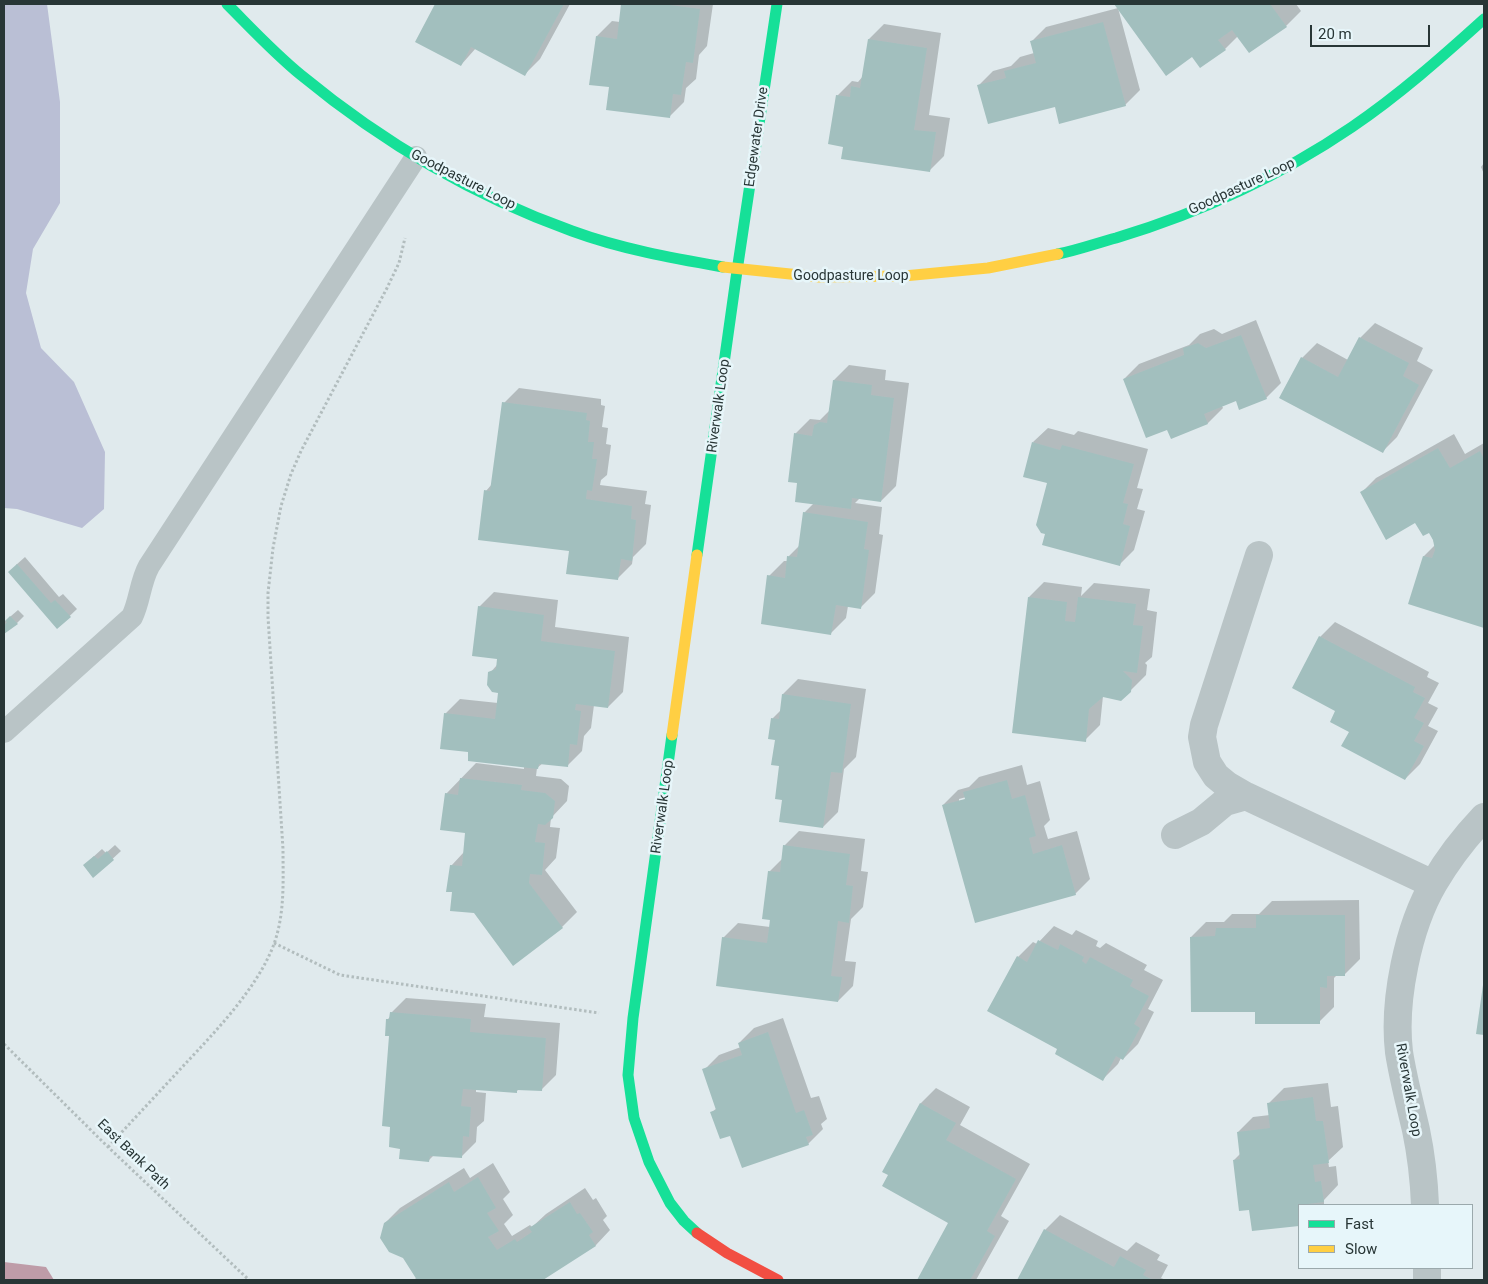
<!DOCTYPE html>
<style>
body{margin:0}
#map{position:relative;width:1488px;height:1284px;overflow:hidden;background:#e0eaed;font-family:Roboto,sans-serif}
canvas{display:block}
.frame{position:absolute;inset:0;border:5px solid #283636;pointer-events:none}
.legend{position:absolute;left:1298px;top:1204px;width:175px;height:65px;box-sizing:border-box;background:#e7f6fa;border:1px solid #9ba9ac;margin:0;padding:6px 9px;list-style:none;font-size:15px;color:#283636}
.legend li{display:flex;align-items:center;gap:10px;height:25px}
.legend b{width:25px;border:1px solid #9ba9ac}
.scale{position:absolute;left:1310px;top:25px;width:120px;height:22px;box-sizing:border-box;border:2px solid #283636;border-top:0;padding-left:6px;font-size:15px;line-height:18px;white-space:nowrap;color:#283636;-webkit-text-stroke:4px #e7f6fa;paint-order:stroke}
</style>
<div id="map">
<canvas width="1488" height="1284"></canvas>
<div class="frame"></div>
<ul class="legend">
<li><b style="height:6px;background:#16e098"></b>Fast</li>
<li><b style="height:6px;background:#ffcf43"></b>Slow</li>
</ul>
<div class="scale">20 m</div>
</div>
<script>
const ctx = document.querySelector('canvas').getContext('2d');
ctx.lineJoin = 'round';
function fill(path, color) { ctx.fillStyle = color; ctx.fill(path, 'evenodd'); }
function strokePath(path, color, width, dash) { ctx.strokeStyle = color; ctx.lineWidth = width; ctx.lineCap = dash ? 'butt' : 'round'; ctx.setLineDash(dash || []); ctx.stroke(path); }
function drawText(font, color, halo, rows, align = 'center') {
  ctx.font = font + ' Roboto,sans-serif'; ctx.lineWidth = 5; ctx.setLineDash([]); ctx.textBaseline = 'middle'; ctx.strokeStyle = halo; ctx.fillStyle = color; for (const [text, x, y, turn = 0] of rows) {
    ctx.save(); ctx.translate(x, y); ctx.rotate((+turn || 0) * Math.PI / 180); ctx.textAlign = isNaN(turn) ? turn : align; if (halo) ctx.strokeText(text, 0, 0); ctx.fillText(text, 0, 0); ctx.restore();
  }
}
fill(new Path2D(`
 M 4,4 L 47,4 L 60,102 L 60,203 L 33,249 L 26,293 L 41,348 L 74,382 L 105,452 L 104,509 L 82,528 L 17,509 L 4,508 Z`), '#babfd5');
fill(new Path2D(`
 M 4,1262 L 46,1267 L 54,1280 L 4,1280 Z`), '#be9ca8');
fill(new Path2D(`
 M 436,4 L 570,4 L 540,59 L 525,74 L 476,48 L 461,65 L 416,41 Z
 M 623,4 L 713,4 L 707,46 L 699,55 L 696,79 L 686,88 L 684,102 L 669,117 L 611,86 L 597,36 L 612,21 L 620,22 Z
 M 1116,4 L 1296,4 L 1301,11 L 1286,26 L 1238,36 L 1225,49 L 1192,55 L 1166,74 Z
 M 1118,8 L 1140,90 L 1125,105 L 1056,105 L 978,86 L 993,71 L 1011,66 L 1020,57 L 1034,53 L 1031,42 L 1046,27 Z
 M 884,24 L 941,33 L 929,115 L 950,118 L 944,156 L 929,171 L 844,146 L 837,96 L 852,81 L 858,82 L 863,76 L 869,39 Z
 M 1484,163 L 1484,174 L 1481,167 Z
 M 1256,320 L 1281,383 L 1266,398 L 1237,400 L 1222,406 L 1223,408 L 1208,423 L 1172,437 L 1168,428 L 1124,379 L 1139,364 L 1189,345 L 1200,334 L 1214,329 L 1222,334 Z
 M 1375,323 L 1423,348 L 1417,361 L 1433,370 L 1397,437 L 1382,452 L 1302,358 L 1317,343 L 1348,360 L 1360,338 Z
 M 849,365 L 886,370 L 885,380 L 909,383 L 896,486 L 881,501 L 860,498 L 855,503 L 882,507 L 879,534 L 883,535 L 875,593 L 860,608 L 848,606 L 846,618 L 831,633 L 769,576 L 784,561 L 788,561 L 789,556 L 800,545 L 804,513 L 814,503 L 798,482 L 795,434 L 810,419 L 820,420 L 830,410 L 834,380 Z
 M 519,388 L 601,399 L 601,405 L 605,406 L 602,427 L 608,428 L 606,444 L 611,445 L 607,475 L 601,480 L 600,485 L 647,491 L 645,504 L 651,505 L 646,544 L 633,557 L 632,564 L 617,579 L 570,550 L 486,491 L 492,484 L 504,403 Z
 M 1048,428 L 1074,435 L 1078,431 L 1148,449 L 1137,488 L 1143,489 L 1137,509 L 1145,511 L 1134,550 L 1119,565 L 1046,533 L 1049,482 L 1033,442 Z
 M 1454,434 L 1465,454 L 1484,443 L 1484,626 L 1410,603 L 1424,556 L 1435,545 L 1430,531 L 1416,522 L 1361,493 L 1376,478 Z
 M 25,557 L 59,597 L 63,594 L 77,609 L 57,628 L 16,565 Z
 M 1044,582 L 1082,587 L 1081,596 L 1094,583 L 1150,589 L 1147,610 L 1157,612 L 1152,657 L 1145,663 L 1147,665 L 1146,675 L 1130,691 L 1103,696 L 1100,725 L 1085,740 L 1029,597 Z
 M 494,592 L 558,600 L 555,627 L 629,637 L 623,692 L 608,707 L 594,705 L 591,728 L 584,736 L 582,751 L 567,766 L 543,763 L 537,768 L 536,776 L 561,779 L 569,786 L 567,801 L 551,818 L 550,827 L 560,828 L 556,858 L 545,870 L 577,912 L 562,927 L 475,912 L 454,891 L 451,866 L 464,852 L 466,832 L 446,794 L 476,763 L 524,769 L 524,766 L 470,751 L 445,714 L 460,699 L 498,703 L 499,692 L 490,673 L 497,665 L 498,658 L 479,607 Z
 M 18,610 L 24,616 L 13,627 L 12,625 L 4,632 L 4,622 Z
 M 1335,622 L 1429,672 L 1427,677 L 1439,683 L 1428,703 L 1438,708 L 1428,726 L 1438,731 L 1420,764 L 1405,779 L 1350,732 L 1337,711 L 1320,637 Z
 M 798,679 L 866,689 L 856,757 L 844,769 L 838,812 L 823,827 L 783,799 L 781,765 L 776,739 L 770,738 L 773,718 L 781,710 L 783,694 Z
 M 1022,765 L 1027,785 L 1040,781 L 1050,820 L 1044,826 L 1048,839 L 1077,831 L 1090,879 L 1075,894 L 943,805 L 958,790 L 969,787 L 979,777 ZM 970,796 L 971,798 L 959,801 L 959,799 Z
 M 799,831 L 865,839 L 861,871 L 868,872 L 863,907 L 851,919 L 845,961 L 856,962 L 853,986 L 838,1001 L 723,938 L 738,923 L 770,927 L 769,872 L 783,858 L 784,846 Z
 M 115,845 L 121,851 L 94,876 L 92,858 L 102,849 L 106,853 Z
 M 1359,900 L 1360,959 L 1345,974 L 1338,974 L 1334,978 L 1334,1007 L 1319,1022 L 1256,1010 L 1191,937 L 1206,922 L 1224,922 L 1232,914 L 1259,914 L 1272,901 Z
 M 1054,926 L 1072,935 L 1076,930 L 1098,941 L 1096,946 L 1100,948 L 1106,943 L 1147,965 L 1144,970 L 1163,980 L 1148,1009 L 1154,1012 L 1138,1044 L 1123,1059 L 1121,1058 L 1118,1064 L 1103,1079 L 1059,1048 L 1018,957 L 1033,942 L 1037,944 Z
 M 406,998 L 486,1004 L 484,1017 L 560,1023 L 556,1075 L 541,1090 L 519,1089 L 516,1092 L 476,1089 L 476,1092 L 486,1093 L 484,1121 L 477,1127 L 476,1142 L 461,1157 L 434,1155 L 429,1160 L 387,1020 L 391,1016 L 391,1013 Z
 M 783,1018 L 811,1098 L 819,1096 L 827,1119 L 821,1124 L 823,1129 L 808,1144 L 731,1134 L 712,1112 L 717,1108 L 704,1070 L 719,1055 L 741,1047 L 739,1043 L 754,1028 Z
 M 1328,1083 L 1331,1107 L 1338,1106 L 1343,1147 L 1328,1161 L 1329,1167 L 1336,1166 L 1338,1185 L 1324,1200 L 1324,1205 L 1299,1205 L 1299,1224 L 1253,1230 L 1250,1208 L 1234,1160 L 1241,1153 L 1238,1132 L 1253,1117 L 1270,1115 L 1269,1103 L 1284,1088 Z
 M 936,1088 L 970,1107 L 960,1125 L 1030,1164 L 1001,1216 L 1009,1221 L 976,1280 L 918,1280 L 950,1223 L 884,1171 L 921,1103 Z
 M 493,1163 L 510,1192 L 503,1199 L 513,1215 L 504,1224 L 512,1236 L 530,1225 L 532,1227 L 546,1214 L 585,1188 L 593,1200 L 596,1198 L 607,1216 L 603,1220 L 610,1230 L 596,1245 L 541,1280 L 414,1280 L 417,1277 L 385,1223 L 400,1208 L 464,1168 L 470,1178 Z
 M 1060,1215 L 1127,1251 L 1136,1242 L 1160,1255 L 1157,1260 L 1168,1265 L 1161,1278 L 1166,1280 L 1018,1280 L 1045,1230 Z`), '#0003');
fill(new Path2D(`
 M 435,4 L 564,4 L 525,76 L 471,47 L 461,66 L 415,42 Z
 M 621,4 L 663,4 L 700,9 L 693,63 L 686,62 L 681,95 L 673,94 L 670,118 L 606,110 L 609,87 L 589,85 L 596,36 L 617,39 Z
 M 1114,4 L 1270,4 L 1287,27 L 1249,53 L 1232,30 L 1218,40 L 1226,50 L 1200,68 L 1192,57 L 1166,76 Z
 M 1103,22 L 1126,106 L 1059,124 L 1055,107 L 988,124 L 977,85 L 1006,78 L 1004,71 L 1036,63 L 1030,41 Z
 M 868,39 L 927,48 L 914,130 L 936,132 L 930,172 L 841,159 L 843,147 L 828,144 L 836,95 L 850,97 L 851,86 L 860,88 Z
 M 1241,335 L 1267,399 L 1239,410 L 1236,401 L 1204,414 L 1208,424 L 1171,439 L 1167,430 L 1146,438 L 1123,379 L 1184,355 L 1183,348 L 1198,343 L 1206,348 Z
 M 1359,337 L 1409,363 L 1403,376 L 1419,385 L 1383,453 L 1279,398 L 1301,357 L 1338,377 Z
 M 833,380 L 872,385 L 871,395 L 894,398 L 881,502 L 852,498 L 851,509 L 795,502 L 797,483 L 788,482 L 794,433 L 812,436 L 814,425 L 820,422 L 827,423 Z
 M 502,402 L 587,413 L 586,420 L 590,421 L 588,442 L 594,442 L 592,459 L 597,459 L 592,491 L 587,490 L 586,499 L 632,506 L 631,519 L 636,520 L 632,561 L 621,559 L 618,580 L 566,574 L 569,551 L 478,540 L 484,490 L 490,491 Z
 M 1032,442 L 1060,450 L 1062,445 L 1134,464 L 1123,503 L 1128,504 L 1123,524 L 1130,526 L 1120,566 L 1042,545 L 1045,534 L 1041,533 L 1036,525 L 1047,483 L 1023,477 Z
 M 1438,448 L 1450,468 L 1480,451 L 1484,459 L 1484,628 L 1408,604 L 1423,556 L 1432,558 L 1435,550 L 1433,540 L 1429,533 L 1423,536 L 1415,523 L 1386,540 L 1360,492 Z
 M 803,512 L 868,522 L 864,549 L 869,550 L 861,609 L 836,605 L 831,635 L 761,624 L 767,575 L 785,578 L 787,556 L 797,557 Z
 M 17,564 L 51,603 L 55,600 L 71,617 L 57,629 L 8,572 Z
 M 1028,597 L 1067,602 L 1065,621 L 1075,622 L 1078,597 L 1136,604 L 1133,625 L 1143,626 L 1137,673 L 1123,671 L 1132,680 L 1131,692 L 1121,701 L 1103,697 L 1089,709 L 1086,742 L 1012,733 Z
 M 478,606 L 544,615 L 541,641 L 615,651 L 608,708 L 576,704 L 575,710 L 581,711 L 577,745 L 570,744 L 568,767 L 539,764 L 538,769 L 468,761 L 468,752 L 440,749 L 444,713 L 495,719 L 498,693 L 492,692 L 487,685 L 488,672 L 496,669 L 497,659 L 472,656 Z
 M 10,616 L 18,624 L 4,634 L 4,626 L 7,622 L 5,621 Z
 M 1319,636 L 1415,687 L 1413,692 L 1425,698 L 1414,718 L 1424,723 L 1414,741 L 1424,746 L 1405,780 L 1341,746 L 1349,732 L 1330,722 L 1335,711 L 1292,688 Z
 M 782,694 L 851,704 L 842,773 L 831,772 L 823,828 L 779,822 L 782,800 L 775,799 L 779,766 L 771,765 L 775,740 L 768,739 L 771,718 L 779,719 Z
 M 460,778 L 522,785 L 521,790 L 545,793 L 555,801 L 553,818 L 545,825 L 538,824 L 535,842 L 545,843 L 542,875 L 530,874 L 529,883 L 563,928 L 513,966 L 474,913 L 450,911 L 452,892 L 446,892 L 450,865 L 462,866 L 465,833 L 440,830 L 445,793 L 458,795 Z
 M 1007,780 L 1012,799 L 1025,795 L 1036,836 L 1029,838 L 1033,854 L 1062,845 L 1076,895 L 975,923 L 942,805 L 965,799 L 963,792 Z
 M 783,845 L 850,854 L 846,885 L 853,886 L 849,923 L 838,921 L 831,976 L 842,977 L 838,1002 L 716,986 L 722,937 L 767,943 L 770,920 L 762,919 L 768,871 L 780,872 Z
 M 107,851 L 114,860 L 93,878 L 83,865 L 94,856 L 98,859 Z
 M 1256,915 L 1345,915 L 1345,976 L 1327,976 L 1327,988 L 1320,987 L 1320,1024 L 1255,1024 L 1255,1012 L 1191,1012 L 1190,937 L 1215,936 L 1216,928 L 1256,928 Z
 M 1038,940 L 1058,950 L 1060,944 L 1084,957 L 1082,961 L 1086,964 L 1090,957 L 1133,980 L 1130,986 L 1149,996 L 1134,1024 L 1140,1028 L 1123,1060 L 1116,1056 L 1103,1081 L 1055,1054 L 1057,1049 L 987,1011 L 1017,956 L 1027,962 Z
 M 1483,985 L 1484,986 L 1484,1035 L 1476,1034 Z
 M 390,1012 L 471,1019 L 470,1032 L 546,1038 L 542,1091 L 517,1090 L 517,1093 L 463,1089 L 461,1106 L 471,1107 L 469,1137 L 463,1136 L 462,1158 L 430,1156 L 429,1162 L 399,1159 L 400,1149 L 389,1147 L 390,1127 L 382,1126 L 389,1036 L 385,1036 L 386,1019 L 389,1019 Z
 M 768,1032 L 796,1113 L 804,1110 L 813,1135 L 806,1137 L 809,1145 L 742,1168 L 730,1136 L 720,1139 L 710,1112 L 716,1110 L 702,1069 L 742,1055 L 738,1043 Z
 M 1313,1097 L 1316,1121 L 1323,1121 L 1329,1163 L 1313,1165 L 1315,1182 L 1321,1181 L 1324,1202 L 1308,1204 L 1308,1205 L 1299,1205 L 1299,1226 L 1252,1231 L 1249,1210 L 1239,1211 L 1233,1160 L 1240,1159 L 1237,1132 L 1270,1128 L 1267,1103 Z
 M 920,1103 L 956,1123 L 946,1140 L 1016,1179 L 987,1231 L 995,1236 L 970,1280 L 917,1280 L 948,1223 L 882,1186 L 888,1175 L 882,1172 Z
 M 478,1177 L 496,1208 L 487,1213 L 499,1231 L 488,1237 L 497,1250 L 515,1239 L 517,1242 L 532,1232 L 529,1228 L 570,1202 L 577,1214 L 580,1213 L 593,1232 L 589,1235 L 596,1246 L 543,1280 L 417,1280 L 403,1258 L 389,1252 L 380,1238 L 384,1223 L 449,1182 L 454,1192 Z
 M 1044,1229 L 1114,1267 L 1120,1256 L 1146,1270 L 1143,1275 L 1153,1280 L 1017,1280 Z`), '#a2bfbe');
strokePath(new Path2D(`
 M 274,943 L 340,975 L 599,1013
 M 4,1044 L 108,1147 L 249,1280
 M 108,1147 C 134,1119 160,1091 186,1063 C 217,1030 258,987 274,944 C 285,913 283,881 283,849 L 268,617 L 268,593 L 273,548 L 281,506 L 291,474 L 301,451 L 387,288 L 399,263 L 405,238`), '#b2bdbe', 3, [2.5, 2.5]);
strokePath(new Path2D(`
 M 4,732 L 132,617 C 140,601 140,582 149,566 L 416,157`), '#b9c4c6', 22);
strokePath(new Path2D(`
 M 1259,555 L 1204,725 L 1202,737 L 1207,762 L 1216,776 L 1227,785 L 1246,796 L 1433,884
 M 1175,835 L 1201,822 L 1225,802 L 1246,796
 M 1425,1205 C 1424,1180 1421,1154 1416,1130 C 1410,1104 1403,1078 1399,1052 C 1393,1001 1408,927 1434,883 C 1448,859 1465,837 1484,817
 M 1427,1280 L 1427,1268`), '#b9c4c6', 28);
strokePath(new Path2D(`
 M 227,4 C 251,28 274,53 301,75 C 381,141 474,196 572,231 C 621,249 672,258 723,267
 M 1058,254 C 1078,250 1097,243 1116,238 C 1199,213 1280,176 1352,127 C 1399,95 1442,57 1484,19
 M 697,555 L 737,271 L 777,4
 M 672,735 L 633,1018 L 628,1075 L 634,1118 L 649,1162 L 670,1203 L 684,1221 L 697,1233`), '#16e098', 11);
strokePath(new Path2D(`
 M 723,267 L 819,277 L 904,276 L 988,268 L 1058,254
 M 672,735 L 697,555`), '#ffcf43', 11);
strokePath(new Path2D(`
 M 697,1233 L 727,1253 L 778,1280`), '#f24e42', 11);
drawText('14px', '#283636', '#e7f6fa', [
 ["Edgewater Drive",757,137,-82],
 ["Goodpasture Loop",463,180,27],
 ["Goodpasture Loop",1242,187,-25],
 ["Goodpasture Loop",851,276],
 ["Riverwalk Loop",719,406,-82],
 ["Riverwalk Loop",663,807,-82],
 ["Riverwalk Loop",1408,1090,80],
 ["East Bank Path",133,1155,44]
]);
</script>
